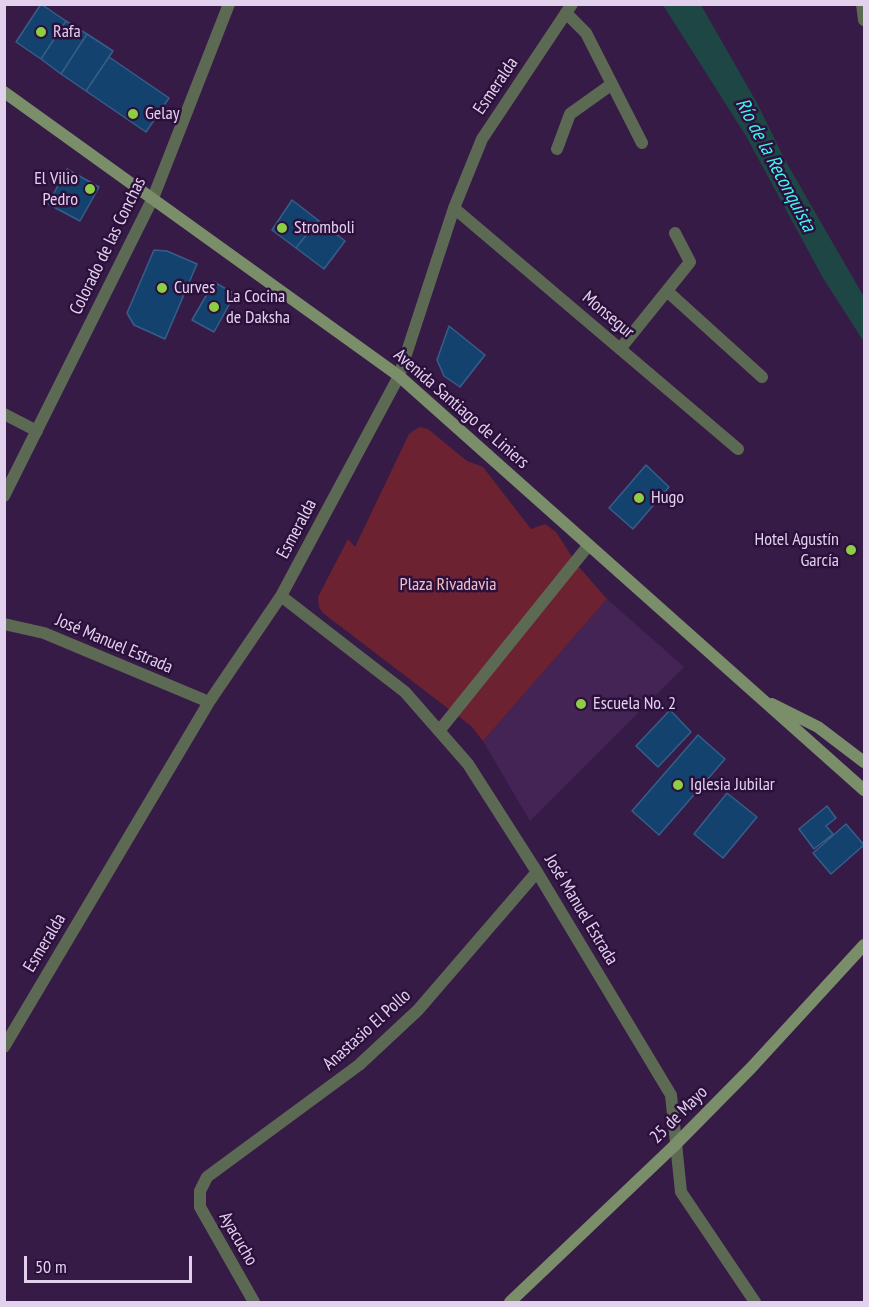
<!DOCTYPE html>
<meta charset="utf-8">
<style>
body{margin:0}
#map{position:relative;width:869px;height:1307px;overflow:hidden;background:#371b47;font-family:"PT Sans Narrow",sans-serif}
canvas{display:block}
.frame{position:absolute;inset:0;border:6px solid #e1d1ed;pointer-events:none}
.scale{position:absolute;left:24px;top:1256px;width:168px;height:27px;box-sizing:border-box;border:3px solid #e1d1ed;border-top:0;padding-left:8px;font-size:18px;line-height:21px;white-space:nowrap;color:#e1d1ed;-webkit-text-stroke:4px #2c103c;paint-order:stroke}
</style>
<div id="map">
<canvas width="869" height="1307"></canvas>
<div class="frame"></div>
<div class="scale">50 m</div>
</div>
<script>
const ctx = document.querySelector('canvas').getContext('2d');
ctx.lineJoin = 'round';
function fill(path, color) { ctx.fillStyle = color; ctx.fill(path, 'evenodd'); }
function strokePath(path, color, width, dash) { ctx.strokeStyle = color; ctx.lineWidth = width; ctx.lineCap = dash ? 'butt' : 'round'; ctx.setLineDash(dash || []); ctx.stroke(path); }
function drawText(font, color, halo, rows, align = 'center') {
  ctx.font = font + ' "PT Sans Narrow",sans-serif'; ctx.lineWidth = 5; ctx.setLineDash([]); ctx.textBaseline = 'middle'; ctx.strokeStyle = halo; ctx.fillStyle = color; for (const [text, x, y, turn = 0] of rows) {
    ctx.save(); ctx.translate(x, y); ctx.rotate((+turn || 0) * Math.PI / 180); ctx.textAlign = isNaN(turn) ? turn : align; if (halo) ctx.strokeText(text, 0, 0); ctx.fillText(text, 0, 0); ctx.restore();
  }
}
fill(new Path2D(`
 M 607,599 L 684,667 L 530,821 L 483,741 Z`), '#432455');
fill(new Path2D(`
 M 419,427 L 428,429 L 467,461 L 483,467 L 531,529 L 545,524 L 556,532 L 578,566 L 607,599 L 483,741 L 471,726 L 323,613 L 319,607 L 318,597 L 348,539 L 355,547 L 409,434 Z`), '#6c2231');
fill(new Path2D(`
 M 663,5 L 701,5 L 757,103 L 785,160 L 864,297 L 864,342 L 823,278 L 746,136 Z`), '#1e4644');
const building = new Path2D(`
 M 41,4 L 66,21 L 41,59 L 16,42 Z
 M 66,21 L 87,34 L 61,74 L 41,59 Z
 M 87,34 L 113,51 L 86,91 L 61,74 Z
 M 109,57 L 169,98 L 146,132 L 86,91 Z
 M 67,169 L 99,187 L 80,221 L 48,204 Z
 M 292,200 L 318,220 L 296,248 L 272,230 Z
 M 318,220 L 345,241 L 324,269 L 296,248 Z
 M 154,250 L 167,251 L 197,264 L 165,339 L 134,325 L 127,313 Z
 M 214,282 L 235,294 L 214,332 L 192,320 Z
 M 449,326 L 485,355 L 460,387 L 444,376 L 437,360 Z
 M 646,465 L 669,487 L 633,529 L 609,508 Z
 M 670,710 L 691,732 L 658,767 L 636,746 Z
 M 698,735 L 725,759 L 659,835 L 632,811 Z
 M 727,793 L 757,817 L 723,858 L 694,834 Z
 M 827,806 L 836,818 L 826,826 L 833,834 L 814,849 L 799,829 Z
 M 846,824 L 864,845 L 831,874 L 813,853 Z`);
fill(building, '#14426e');
strokePath(building, '#365e88', 1.5);
strokePath(new Path2D(`
 M 862,4 L 864,20
 M 566,13 L 586,33 L 642,143
 M 557,149 L 570,114 L 612,84
 M 4,414 L 37,431`), '#5d6a53', 12);
strokePath(new Path2D(`
 M 454,208 L 738,449
 M 667,291 L 762,377
 M 620,349 L 690,262 L 675,233
 M 4,496 L 153,198 L 229,4
 M 281,596 L 405,692 L 468,764 L 537,872 L 671,1095 L 681,1192 L 755,1302
 M 4,624 L 44,633 L 209,702
 M 439,731 L 588,546
 M 4,1047 L 209,702 L 281,596 L 399,376 L 454,208 L 482,139 L 572,4
 M 254,1302 L 200,1207 L 200,1191 L 207,1177 L 359,1065 L 418,1010 L 537,872`), '#5d6a53', 12);
strokePath(new Path2D(`
 M 4,92 L 399,376 L 864,790
 M 772,704 L 818,727 L 864,762
 M 510,1302 L 674,1146 L 751,1068 L 864,945`), '#7a8e6a', 12);
for (const [x, y, r, color] of [
 [41,32,6,"#8dce44"],
 [133,114,6,"#8dce44"],
 [90,189,6,"#8dce44"],
 [282,228,6,"#8dce44"],
 [162,288,6,"#8dce44"],
 [214,307,6,"#8dce44"],
 [639,498,6,"#8dce44"],
 [851,550,6,"#8dce44"],
 [581,704,6,"#8dce44"],
 [678,785,6,"#8dce44"]
]) { const dot = new Path2D(); dot.arc(x, y, r, 0, 2 * Math.PI); ctx.fillStyle = color; ctx.fill(dot); strokePath(dot, '#2c103c', 2); }
drawText('18px', '#e1d1ed', '#2c103c', [
 ["Rafa",53,32],
 ["Gelay",145,114],
 ["El Vilio",78,179,"right"],
 ["Pedro",78,200,"right"],
 ["Stromboli",294,228],
 ["Curves",174,288],
 ["La Cocina",226,297],
 ["de Daksha",226,318],
 ["Hugo",651,498],
 ["Hotel Agustín",839,540,"right"],
 ["García",839,561,"right"],
 ["Escuela No. 2",593,704],
 ["Iglesia Jubilar",690,785]
], 'left');
drawText('18px', '#e1d1ed', '#2c103c', [
 ["Esmeralda",496,86,-56],
 ["Colorado de las Conchas",108,246,-64],
 ["Monsegur",608,315,40],
 ["Avenida Santiago de Liniers",461,409,41],
 ["Esmeralda",297,529,-62],
 ["José Manuel Estrada",114,644,23],
 ["José Manuel Estrada",581,910,59],
 ["Esmeralda",45,943,-59],
 ["Anastasio El Pollo",367,1030,-42],
 ["25 de Mayo",679,1115,-45],
 ["Ayacucho",238,1239,60]
]);
drawText('18px', '#f1c0c5', '#2c103c', [
 ["Plaza Rivadavia",448,585]
]);
drawText('italic 20px', '#3cf8f2', '#2c103c', [
 ["Río de la Reconquista",775,165,62]
]);
</script>
